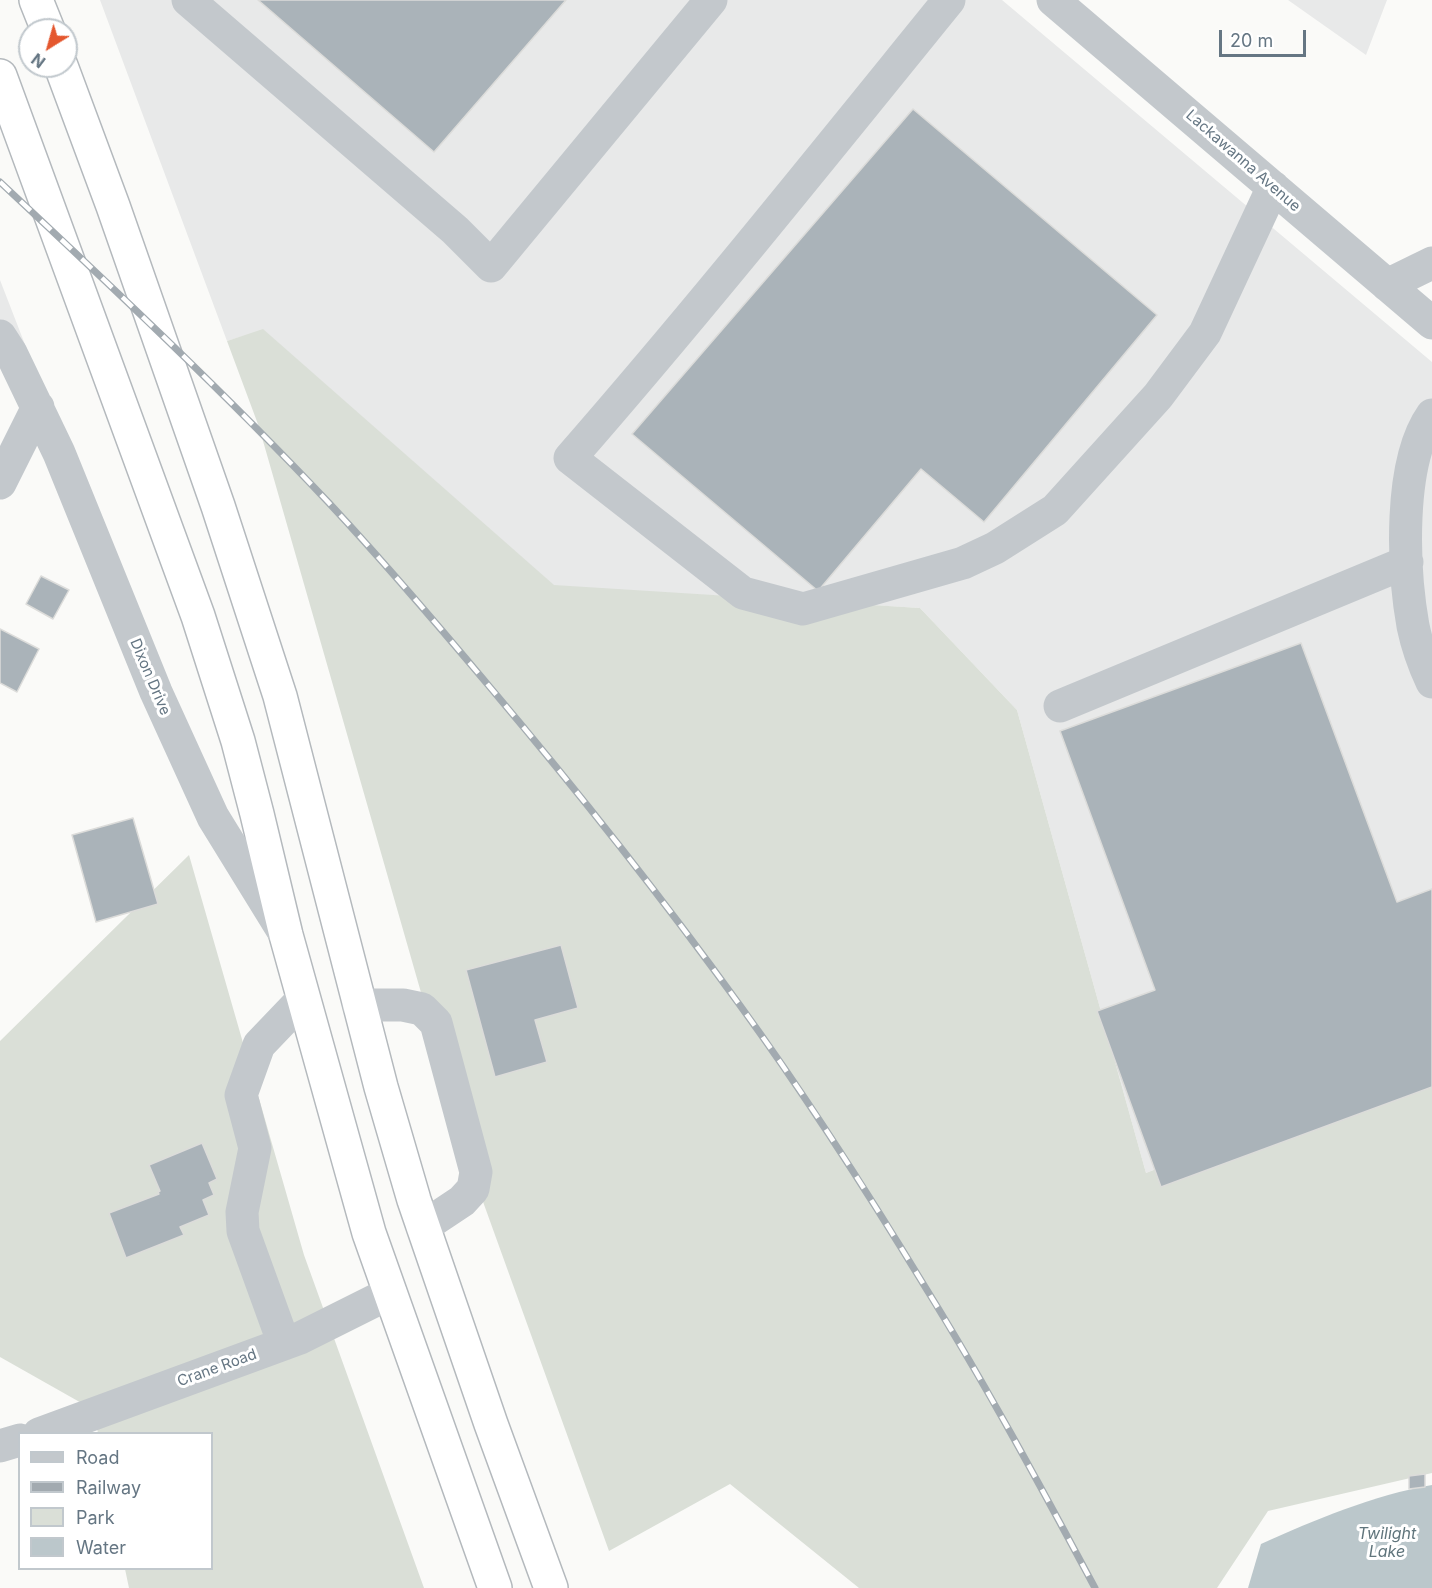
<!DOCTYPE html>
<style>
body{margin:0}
#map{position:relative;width:1432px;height:1588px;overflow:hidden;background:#fafaf8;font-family:Inter,sans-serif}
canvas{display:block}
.legend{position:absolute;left:18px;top:1432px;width:195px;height:138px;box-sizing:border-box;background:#fff;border:2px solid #c1c8cd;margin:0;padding:8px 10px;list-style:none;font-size:18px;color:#657683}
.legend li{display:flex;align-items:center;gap:12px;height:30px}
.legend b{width:30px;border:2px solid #c1c8cd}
.north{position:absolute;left:18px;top:18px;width:60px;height:60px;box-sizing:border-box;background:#fff;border:2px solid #c1c8cd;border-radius:50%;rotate:217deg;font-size:16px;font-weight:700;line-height:24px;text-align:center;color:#657683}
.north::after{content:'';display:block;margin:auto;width:21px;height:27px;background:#e4572e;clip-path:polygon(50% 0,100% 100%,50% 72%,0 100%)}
.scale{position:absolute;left:1219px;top:30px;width:87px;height:27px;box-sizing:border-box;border:3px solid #657683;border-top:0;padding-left:8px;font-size:18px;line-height:21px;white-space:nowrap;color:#657683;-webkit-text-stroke:4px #fff;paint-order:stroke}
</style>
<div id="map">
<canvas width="1432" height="1588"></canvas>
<ul class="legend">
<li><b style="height:8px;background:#c3c8cc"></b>Road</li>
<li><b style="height:8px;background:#a2aab0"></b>Railway</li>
<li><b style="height:16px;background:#dadfd7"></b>Park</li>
<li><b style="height:16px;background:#bbc7cb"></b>Water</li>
</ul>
<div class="north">N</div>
<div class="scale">20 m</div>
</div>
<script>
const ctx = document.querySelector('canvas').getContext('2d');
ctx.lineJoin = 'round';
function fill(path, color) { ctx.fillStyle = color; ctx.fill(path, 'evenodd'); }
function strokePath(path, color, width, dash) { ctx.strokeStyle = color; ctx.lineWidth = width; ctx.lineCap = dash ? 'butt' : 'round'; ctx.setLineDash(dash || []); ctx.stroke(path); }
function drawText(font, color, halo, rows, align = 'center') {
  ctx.font = font + ' Inter,sans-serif'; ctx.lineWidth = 6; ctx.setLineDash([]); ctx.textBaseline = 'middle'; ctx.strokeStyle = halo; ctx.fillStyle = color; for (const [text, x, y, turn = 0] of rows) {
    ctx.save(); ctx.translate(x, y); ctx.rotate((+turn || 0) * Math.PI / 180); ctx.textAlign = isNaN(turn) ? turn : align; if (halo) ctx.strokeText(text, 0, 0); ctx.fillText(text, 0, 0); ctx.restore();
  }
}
fill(new Path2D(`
 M 100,0 L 1002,0 L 1432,362 L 1432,1060 L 1146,1173 L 1017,710 L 920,608 L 554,586 L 263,330 L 227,341 Z
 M 1288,0 L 1387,0 L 1366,55 Z
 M 0,280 L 31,360 L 0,344 Z`), '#e8e9e9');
fill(new Path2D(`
 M 263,329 L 554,585 L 920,608 L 1017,710 L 1146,1173 L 1432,1060 L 1432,1473 L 1268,1511 L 1217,1588 L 859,1588 L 730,1484 L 609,1551 L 473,1174 L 259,427 L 227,341 Z
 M 189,855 L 304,1255 L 424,1588 L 129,1588 L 125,1569 L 212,1568 L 212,1434 L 98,1433 L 92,1409 L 0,1357 L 0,1041 Z`), '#dadfd7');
fill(new Path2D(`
 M 1432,1485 L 1432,1588 L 1248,1588 L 1261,1544 C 1314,1520 1374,1495 1432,1485 Z`), '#bbc7cb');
const building = new Path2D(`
 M 258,0 L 566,0 L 434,152 Z
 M 913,109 L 1157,315 L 984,522 L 921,469 L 818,591 L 632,434 Z
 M 41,576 L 69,590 L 53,619 L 26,604 Z
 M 0,629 L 39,649 L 17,692 L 0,683 Z
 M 1301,643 L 1397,902 L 1432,889 L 1432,1087 L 1161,1187 L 1097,1011 L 1155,990 L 1060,731 Z
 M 133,818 L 158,904 L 96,922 L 72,835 Z
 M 561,945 L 578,1008 L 535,1020 L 547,1062 L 495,1077 L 466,970 Z
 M 202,1143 L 217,1179 L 209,1183 L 214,1195 L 203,1200 L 209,1215 L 180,1227 L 184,1235 L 126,1258 L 109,1213 L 159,1194 L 158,1192 L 160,1191 L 149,1165 Z
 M 1425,1474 L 1425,1487 L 1409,1489 L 1409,1476 Z`);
fill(building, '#aab3b9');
strokePath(building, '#dcdcda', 1.5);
const highway = new Path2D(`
 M 36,0 L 48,30
 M 61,66 L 113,206 L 218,506 L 280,696 L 381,1087 L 414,1200 L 491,1424 L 551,1588
 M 0,76 L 198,616 L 238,741 L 257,814 L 286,935 L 369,1233 L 495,1588`);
strokePath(highway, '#b4b9bd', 36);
strokePath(new Path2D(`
 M 188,0 L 455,230 L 491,266 L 711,0
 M 949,0 C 824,154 700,309 570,458 L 743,593 L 803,609 L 963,563 L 995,548 L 1055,510 L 1158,396 L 1205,333 L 1273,187
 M 1053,0 L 1432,323
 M 1387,285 L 1432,263
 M 0,336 L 11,353 L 59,453 L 156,692 L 213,817 L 282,929
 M 1432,415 C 1398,463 1403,569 1413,626 C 1417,645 1424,665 1432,682
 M 0,483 L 38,407
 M 1060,706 L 1407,562
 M 359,1005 L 403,1005 L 422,1009 L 436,1023 L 476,1172 L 473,1189 L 462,1201 L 423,1227
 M 284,1344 L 243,1231 L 242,1212 L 255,1148 L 241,1095 L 259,1045 L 303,999
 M 39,1434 L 300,1338 L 390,1293
 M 0,1446 L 20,1440`), '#c3c8cc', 33);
strokePath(highway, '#fff', 33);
const rail = new Path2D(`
 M 0,182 C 112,287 224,392 329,503 C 384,562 437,624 489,686 C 576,789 660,895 739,1004 C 806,1096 868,1193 927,1290 C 987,1387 1041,1487 1095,1588`);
strokePath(rail, '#a2aab0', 7);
strokePath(rail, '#fff', 4.5, [14]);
drawText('15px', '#657683', '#fff', [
 ["Lackawanna Avenue",1243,161,41],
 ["Dixon Drive",150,677,67],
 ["Crane Road",217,1368,-20]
]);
drawText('italic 16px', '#60757c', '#fff', [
 ["Twilight",1387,1534],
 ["Lake",1387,1552]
]);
</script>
